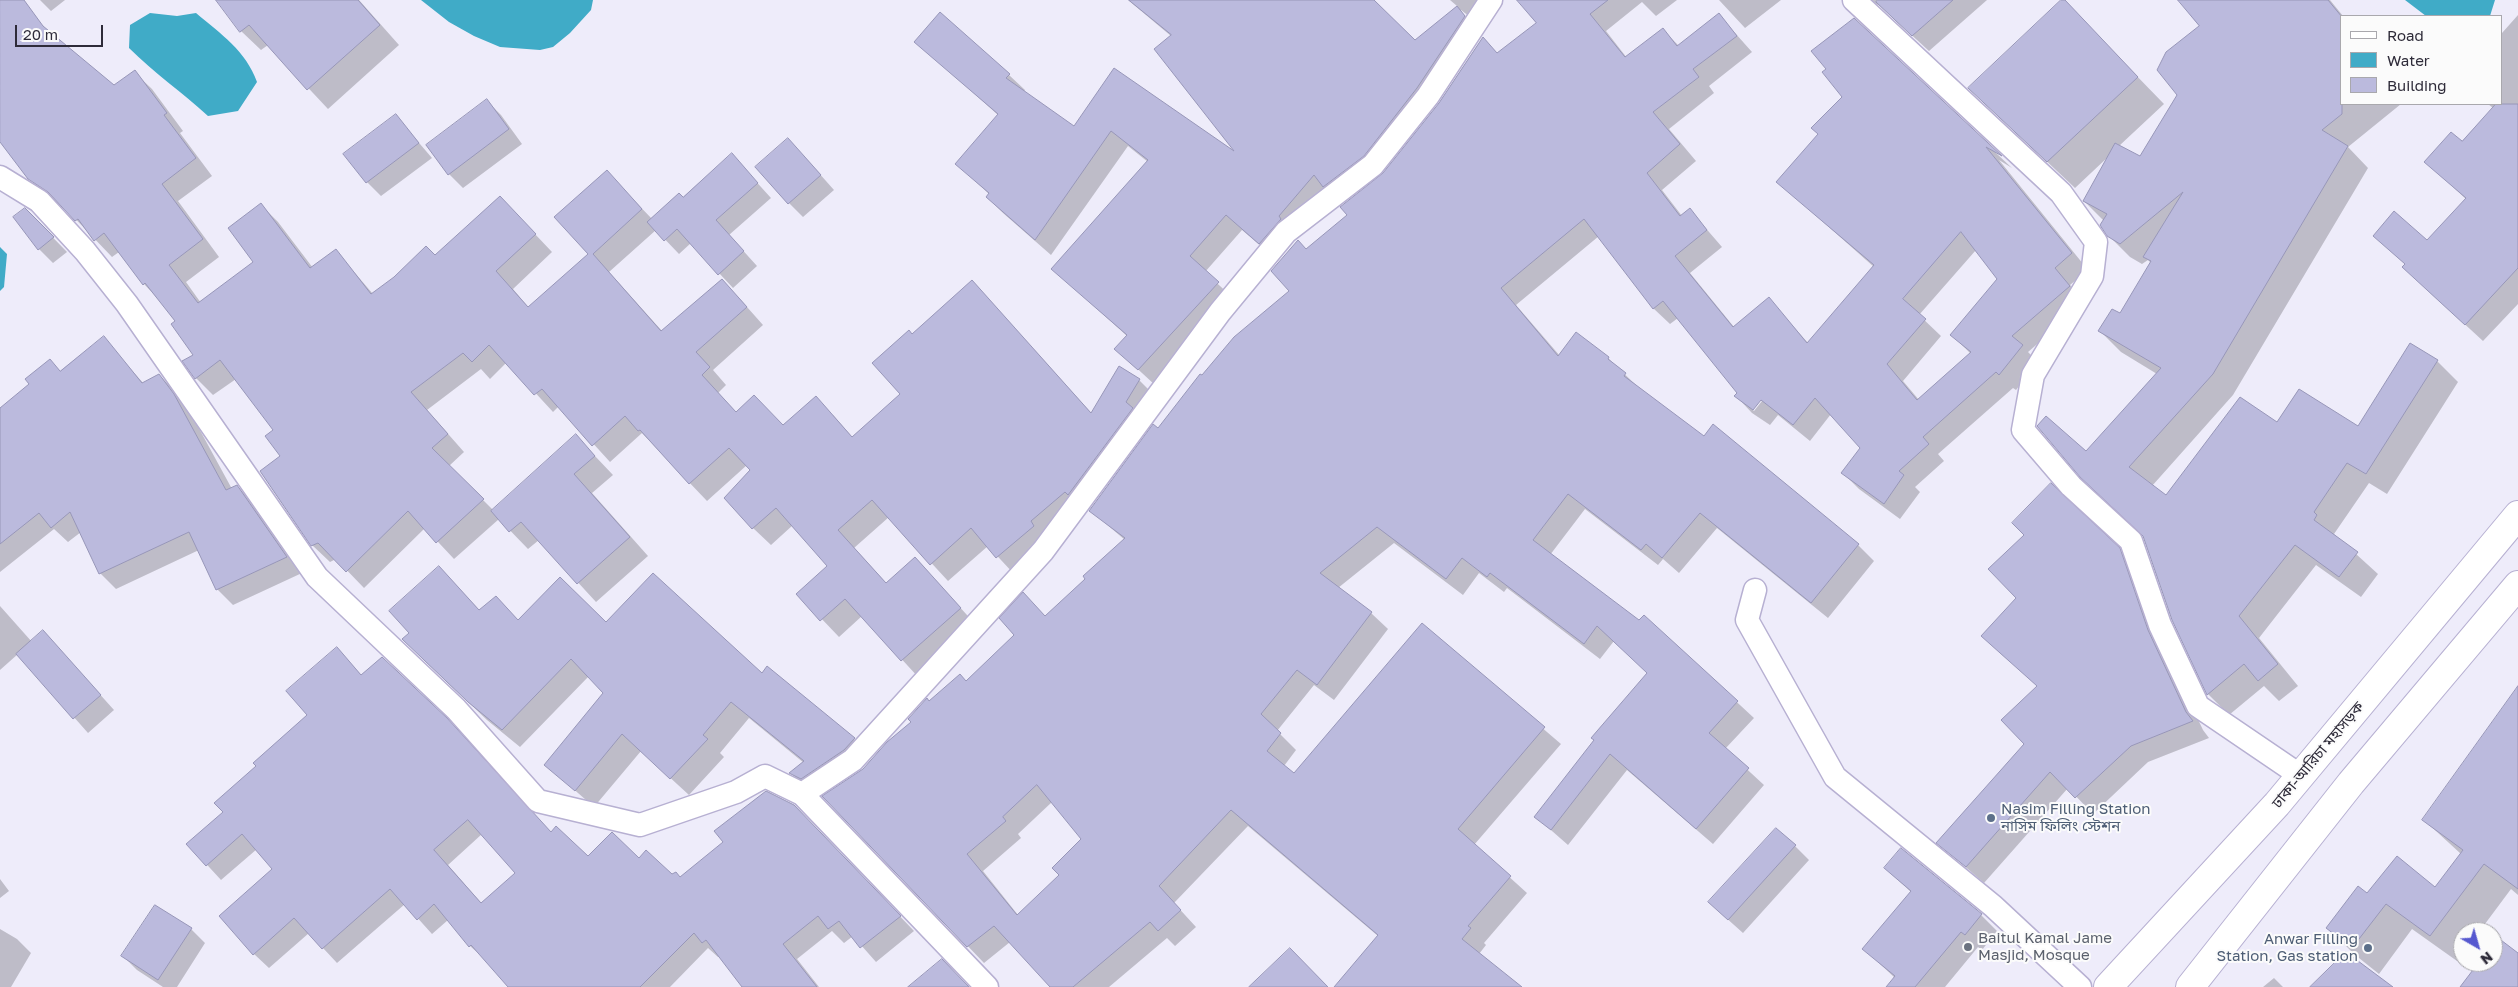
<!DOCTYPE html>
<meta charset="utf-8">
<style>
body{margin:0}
#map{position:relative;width:2518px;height:987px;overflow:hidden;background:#eeecfa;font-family:"Golos Text",sans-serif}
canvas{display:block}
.legend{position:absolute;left:2340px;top:15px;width:162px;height:90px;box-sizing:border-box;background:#fbfbfb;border:1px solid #a9a8ad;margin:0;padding:6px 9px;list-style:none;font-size:15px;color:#2e2b39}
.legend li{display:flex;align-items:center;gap:10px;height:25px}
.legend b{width:25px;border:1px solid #a9a8ad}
.north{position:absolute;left:2453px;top:922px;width:50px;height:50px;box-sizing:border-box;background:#fbfbfb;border:1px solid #a9a8ad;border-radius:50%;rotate:142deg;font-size:14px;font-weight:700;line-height:20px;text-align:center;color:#2e2b39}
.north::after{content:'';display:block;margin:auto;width:18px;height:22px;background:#5658cf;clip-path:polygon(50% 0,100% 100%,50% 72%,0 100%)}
.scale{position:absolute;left:15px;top:25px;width:88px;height:22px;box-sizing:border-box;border:2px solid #2e2b39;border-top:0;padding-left:6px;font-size:15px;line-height:18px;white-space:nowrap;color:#2e2b39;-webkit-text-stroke:4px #fbfbfb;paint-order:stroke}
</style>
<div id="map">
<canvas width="2518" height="987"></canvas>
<ul class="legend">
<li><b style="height:6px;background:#fff"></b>Road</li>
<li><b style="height:14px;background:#40abc7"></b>Water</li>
<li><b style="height:14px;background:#bbbadd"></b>Building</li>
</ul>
<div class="north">N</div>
<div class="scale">20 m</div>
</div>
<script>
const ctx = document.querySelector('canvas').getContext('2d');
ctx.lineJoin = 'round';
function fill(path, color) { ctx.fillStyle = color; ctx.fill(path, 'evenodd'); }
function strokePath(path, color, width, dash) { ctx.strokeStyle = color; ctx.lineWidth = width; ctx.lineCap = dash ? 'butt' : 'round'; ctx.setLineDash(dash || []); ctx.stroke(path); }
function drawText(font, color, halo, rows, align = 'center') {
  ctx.font = font + ' "Golos Text","Noto Sans Bengali",sans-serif'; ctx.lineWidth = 4; ctx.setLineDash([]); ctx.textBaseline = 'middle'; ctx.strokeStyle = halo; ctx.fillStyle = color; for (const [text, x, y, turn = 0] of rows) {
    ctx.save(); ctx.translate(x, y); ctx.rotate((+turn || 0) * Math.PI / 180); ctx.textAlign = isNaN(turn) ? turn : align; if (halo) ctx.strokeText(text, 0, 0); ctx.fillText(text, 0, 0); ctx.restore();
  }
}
fill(new Path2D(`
 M 421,0 L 593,0 L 591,10 L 570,33 L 553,47 L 540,50 L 500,47 L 474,36 L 449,22 Z
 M 2405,0 L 2495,0 L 2490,16 L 2426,16 Z
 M 150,13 L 177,16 L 196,13 C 221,34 246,51 257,82 L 238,111 L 208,116 C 182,92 154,73 129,48 L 130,25 Z
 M 0,247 L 7,254 L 4,287 L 0,291 Z`), '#40abc7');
fill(new Path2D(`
 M 40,0 L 65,0 L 51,11 Z
 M 218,0 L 359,0 L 399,45 L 328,109 L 268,45 L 261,50 L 241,31 Z
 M 1128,0 L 1373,0 L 1415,42 L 1457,6 L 1450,0 L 1500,0 L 1479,24 L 1461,10 L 1460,11 L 1472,23 L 1433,104 L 1330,191 L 1276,259 L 1242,230 L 1205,272 L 1234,299 L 1155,385 L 1116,349 L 1127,336 L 1053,269 L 1148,162 L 1128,146 L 1051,255 L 1003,213 L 987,197 L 989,194 L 957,164 L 998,115 L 916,41 L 1009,75 L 1025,90 L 1024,92 L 1074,128 L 1114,69 L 1239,155 L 1171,36 Z
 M 1519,0 L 1677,0 L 1656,16 L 1642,2 L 1606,31 L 1627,58 L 1663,30 L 1679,46 L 1719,15 L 1752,52 L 1709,86 L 1714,93 L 1669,129 L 1696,161 L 1662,190 L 1682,216 L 1690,210 L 1722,247 L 1690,273 L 1734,327 L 1769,299 L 1808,343 L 1874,267 L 1778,182 L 1819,134 L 1844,97 L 1828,70 L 1854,20 L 2012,168 L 1999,160 L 2088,270 L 2070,285 L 2085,303 L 2028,352 L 2038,362 L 2016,390 L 2013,388 L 1938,454 L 1944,461 L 1915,487 L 1920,492 L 1900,519 L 1859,489 L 1843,473 L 1861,448 L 1831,414 L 1810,441 L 1778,415 L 1770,425 L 1752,413 L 1736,396 L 1739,393 L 1678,318 L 1670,324 L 1653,308 L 1599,236 L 1516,305 L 1560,356 L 1608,358 L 1641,390 L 1704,437 L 1858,545 L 1874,561 L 1828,618 L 1717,528 L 1679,573 L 1663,559 L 1658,565 L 1585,509 L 1550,555 L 1639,622 L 1644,616 L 1754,718 L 1725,749 L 1764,785 L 1713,844 L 1627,770 L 1568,845 L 1536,817 L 1649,673 L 1614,641 L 1600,659 L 1507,588 L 1504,592 L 1479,573 L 1463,595 L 1394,543 L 1338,588 L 1371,613 L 1388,629 L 1334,700 L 1314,685 L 1277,731 L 1296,750 L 1284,766 L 1294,775 L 1422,625 L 1561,744 L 1474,845 L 1527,893 L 1484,943 L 1486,945 L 1479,954 L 1504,987 L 1336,987 L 1378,936 L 1248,826 L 1174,903 L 1196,927 L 1175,946 L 1167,938 L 1109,987 L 1052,987 L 1010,942 L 984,963 L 824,796 L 863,770 L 913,722 L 929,702 L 966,682 L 1046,617 L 1125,540 L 1091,511 L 1202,377 L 1291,292 L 1306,250 L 1349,215 L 1384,174 L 1440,104 L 1483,39 L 1498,54 L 1538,23 ZM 1976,250 L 1998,279 L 1952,335 L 1971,354 L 1919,400 L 1903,381 L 1941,336 L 1919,315 ZM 1764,394 L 1766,396 L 1754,411 L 1752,409 ZM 1052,802 L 1083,839 L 1061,875 L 1018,915 L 983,871 L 1021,838 L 1018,834 Z
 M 1719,0 L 1781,0 L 1745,28 Z
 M 1856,0 L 1987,0 L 1929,51 L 1880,6 L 1874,3 L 1863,6 Z
 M 2063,0 L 2164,104 L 2119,146 L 2141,158 L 2178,94 L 2201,26 L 2196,0 L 2330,0 L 2343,16 L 2342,104 L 2401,104 L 2348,147 L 2368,168 L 2233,395 L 2152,486 L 2166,496 L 2278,424 L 2358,427 L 2437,361 L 2458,382 L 2387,494 L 2369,483 L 2334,534 L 2378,574 L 2361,597 L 2316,565 L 2259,638 L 2298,686 L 2279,701 L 2264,686 L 2229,715 L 2208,694 L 2145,537 L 2086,453 L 2157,374 L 2121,352 L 2100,331 L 2120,315 L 2151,263 L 2148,260 L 2142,264 L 2130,257 L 2108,235 L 2104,221 L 2084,201 L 2108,157 L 2075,188 L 1970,89 Z
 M 2518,15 L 2518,304 L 2483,341 L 2421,284 L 2406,265 L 2374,235 L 2427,242 L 2467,200 L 2426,162 L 2462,143 L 2493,108 L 2488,104 L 2502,104 L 2502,33 Z
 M 134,72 L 152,89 L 183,131 L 180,133 L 212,176 L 178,201 L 219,257 L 186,282 L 201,303 L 255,262 L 261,205 L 278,222 L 313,268 L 336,251 L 373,294 L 436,257 L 517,215 L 552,252 L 513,289 L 529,308 L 590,254 L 607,172 L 652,219 L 683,199 L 732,155 L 771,198 L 729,235 L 757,266 L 733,288 L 691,243 L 679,254 L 656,230 L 609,272 L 662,331 L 721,280 L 739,298 L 763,325 L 713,370 L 726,385 L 718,393 L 737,413 L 784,427 L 833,415 L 853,438 L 902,394 L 912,335 L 972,281 L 1092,414 L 1139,380 L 1156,397 L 1014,574 L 988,546 L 948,581 L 889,517 L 854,548 L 887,584 L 915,558 L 977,626 L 919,678 L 862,616 L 839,637 L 798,594 L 829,566 L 793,525 L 771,545 L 753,528 L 752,470 L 747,465 L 707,501 L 642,433 L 610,462 L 559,406 L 553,412 L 507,362 L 490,379 L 481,369 L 427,410 L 464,452 L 449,466 L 493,510 L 576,436 L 613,475 L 592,493 L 648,556 L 596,602 L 539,540 L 528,549 L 499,519 L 454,559 L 425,528 L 364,588 L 336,559 L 330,562 L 312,545 L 274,430 L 236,379 L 213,395 L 196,378 L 195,355 L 176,322 L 161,302 L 144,284 L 119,252 L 112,257 L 64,207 L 46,196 L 29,178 L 0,140 L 0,114 L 114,87 Z
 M 487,101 L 501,115 L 522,144 L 463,188 L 449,174 Z
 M 396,116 L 432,158 L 381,196 L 367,182 Z
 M 802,154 L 834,190 L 803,217 L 789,203 Z
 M 25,209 L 67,252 L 53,263 L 39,249 L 15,217 Z
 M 103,338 L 144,384 L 159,375 L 175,391 L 190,412 L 232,489 L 237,486 L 253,502 L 302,573 L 233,605 L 217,589 L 199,550 L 116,589 L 100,573 L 81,532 L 68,542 L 54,529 L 0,572 L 0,410 L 31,384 L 50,361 L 61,372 Z
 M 2026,535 L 2119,549 L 2136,567 L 2165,649 L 2203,730 L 2209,738 L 2148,762 L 2093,814 L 2068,788 L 1984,883 L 1938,843 L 2026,744 L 2038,687 L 2018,598 Z
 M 439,567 L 480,611 L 519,621 L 606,623 L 762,675 L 767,668 L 854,739 L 872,756 L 862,768 L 819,796 L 808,790 L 791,773 L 804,763 L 749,718 L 720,753 L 724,757 L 689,795 L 641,751 L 594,807 L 546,765 L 605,693 L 589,676 L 520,747 L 487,720 L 421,657 L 411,633 Z
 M 0,606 L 32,642 L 43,631 L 114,710 L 88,733 L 18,654 L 0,670 Z
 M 336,648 L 362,676 L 552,834 L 589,858 L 639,860 L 680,878 L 809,821 L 914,931 L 876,962 L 853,936 L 844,943 L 832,931 L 797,959 L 819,987 L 744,987 L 719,956 L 718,957 L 708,948 L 670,987 L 509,987 L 486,960 L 470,946 L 448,920 L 432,934 L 405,904 L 337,963 L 309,933 L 269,968 L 254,954 L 274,869 L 257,849 L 221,880 L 188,844 L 224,812 L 258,766 L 309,715 ZM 482,834 L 516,873 L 482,904 L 448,865 Z
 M 2518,701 L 2518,895 L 2511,889 L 2479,932 L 2463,932 L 2463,953 L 2457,961 L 2412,929 L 2379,974 L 2354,954 L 2328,928 L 2367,895 L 2436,889 L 2461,854 L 2424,820 Z
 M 1795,846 L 1809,860 L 1743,933 L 1724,916 Z
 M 1885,868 L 1981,915 L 1997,931 L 1982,950 L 1978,947 L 1945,987 L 1887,987 L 1895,978 L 1864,949 L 1911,892 Z
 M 0,879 L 9,891 L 0,898 Z
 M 0,929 L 17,939 L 31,953 L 11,987 L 0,987 Z
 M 191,929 L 205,943 L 177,987 L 163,987 L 137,970 L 123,956 Z
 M 2274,978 L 2283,987 L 2263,987 Z`), '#0003');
const building = new Path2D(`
 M 0,0 L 24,0 L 43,26 L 114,85 L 135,70 L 167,113 L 164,115 L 196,158 L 162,184 L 203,239 L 169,265 L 198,303 L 253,262 L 228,228 L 261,203 L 310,268 L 336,249 L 371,294 L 394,277 L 426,246 L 435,255 L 500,196 L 536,234 L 496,271 L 528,307 L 588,254 L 554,217 L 607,170 L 642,209 L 593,254 L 661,331 L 722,279 L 747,307 L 696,352 L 710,367 L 702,375 L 736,412 L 754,395 L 783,425 L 816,396 L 852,437 L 900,394 L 872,363 L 909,330 L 912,334 L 972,280 L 1091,413 L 1119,366 L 1140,379 L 1126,402 L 1133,408 L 1068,495 L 1065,492 L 1031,521 L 1034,526 L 996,558 L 971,528 L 930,565 L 872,500 L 838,530 L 886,583 L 915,557 L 961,608 L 901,661 L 845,599 L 820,621 L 796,594 L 827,566 L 776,508 L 752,529 L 724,498 L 750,470 L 729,448 L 689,484 L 640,430 L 638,431 L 625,416 L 592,446 L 542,389 L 534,395 L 489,345 L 472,362 L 463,353 L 411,392 L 448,434 L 432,448 L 484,499 L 436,543 L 408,511 L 346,572 L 318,543 L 311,546 L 260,471 L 280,456 L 265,436 L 273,430 L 220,360 L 195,379 L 182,361 L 193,355 L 171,324 L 175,321 L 145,283 L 143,285 L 104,233 L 94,241 L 78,219 L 75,221 L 48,192 L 28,179 L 0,142 Z
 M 216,0 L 358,0 L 380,25 L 307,90 L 249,25 L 240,32 Z
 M 1129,0 L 1374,0 L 1415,40 L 1457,6 L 1465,16 L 1417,88 L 1364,156 L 1323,187 L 1314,175 L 1279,216 L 1281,219 L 1259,244 L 1226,215 L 1190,256 L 1219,282 L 1138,370 L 1114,349 L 1127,335 L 1051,269 L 1148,160 L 1111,131 L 1035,240 L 986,197 L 989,193 L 955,164 L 998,114 L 914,42 L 940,12 L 1010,74 L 1006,78 L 1074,126 L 1114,68 L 1234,151 L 1154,49 L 1171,35 Z
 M 1517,0 L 1608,0 L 1590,14 L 1625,57 L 1663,28 L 1677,46 L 1719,13 L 1737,36 L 1693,69 L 1699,77 L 1653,112 L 1680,144 L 1647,173 L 1680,216 L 1690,208 L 1707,230 L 1675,256 L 1733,327 L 1769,297 L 1807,343 L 1874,265 L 1776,182 L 1818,134 L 1811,128 L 1842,97 L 1822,72 L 1826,69 L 1811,51 L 1854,18 L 2002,156 L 1986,147 L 2072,253 L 2055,268 L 2070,286 L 2012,336 L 2023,345 L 1999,375 L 1996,372 L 1923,437 L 1929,444 L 1899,471 L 1904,475 L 1884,504 L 1841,473 L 1860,448 L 1815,398 L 1793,425 L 1761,400 L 1753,410 L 1734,396 L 1737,393 L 1663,301 L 1653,309 L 1584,219 L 1501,288 L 1558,356 L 1576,332 L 1609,357 L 1608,359 L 1626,373 L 1624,376 L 1704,436 L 1713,424 L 1859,544 L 1811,603 L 1700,513 L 1662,558 L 1646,544 L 1641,550 L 1568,494 L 1533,540 L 1639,620 L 1644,615 L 1738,701 L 1709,733 L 1749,768 L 1696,829 L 1610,754 L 1551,830 L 1534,817 L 1594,740 L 1591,738 L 1647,673 L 1597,626 L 1584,644 L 1490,573 L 1487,577 L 1462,558 L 1446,579 L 1377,527 L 1320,573 L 1372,612 L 1317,685 L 1297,670 L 1261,714 L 1281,733 L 1267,751 L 1294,773 L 1422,623 L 1545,727 L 1458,829 L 1511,876 L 1468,926 L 1471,928 L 1462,939 L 1522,987 L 1334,987 L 1378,935 L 1231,810 L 1159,886 L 1181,910 L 1158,931 L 1150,922 L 1073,987 L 1050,987 L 994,926 L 967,947 L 822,796 L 863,769 L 887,742 L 911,722 L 908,719 L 927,698 L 929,701 L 960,674 L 966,681 L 1014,635 L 999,618 L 1023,592 L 1045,616 L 1085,579 L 1083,576 L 1125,538 L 1089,511 L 1153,424 L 1158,428 L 1200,374 L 1202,375 L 1234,337 L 1289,291 L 1271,271 L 1298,240 L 1306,249 L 1347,215 L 1340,207 L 1383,173 L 1439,103 L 1483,37 L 1497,53 L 1536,23 ZM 1961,232 L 1997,279 L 1950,335 L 1971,352 L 1917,400 L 1887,364 L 1926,319 L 1903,299 ZM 1037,785 L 1081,839 L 1052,868 L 1059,875 L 1017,915 L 967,854 L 1006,821 L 1003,817 Z
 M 1878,0 L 1953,0 L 1912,36 L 1876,2 Z
 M 2061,0 L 2065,0 L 2138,77 L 2047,162 L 1968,88 Z
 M 2178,0 L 2328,0 L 2342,17 L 2342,114 L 2322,130 L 2348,146 L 2213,374 L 2129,467 L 2166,495 L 2240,397 L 2277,422 L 2299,389 L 2358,426 L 2410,343 L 2438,360 L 2366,474 L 2347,463 L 2314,512 L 2317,515 L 2314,520 L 2358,552 L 2339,577 L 2295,545 L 2239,616 L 2278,664 L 2258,681 L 2244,664 L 2207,695 L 2172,620 L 2143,536 L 2080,477 L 2037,426 L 2046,416 L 2086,451 L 2161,368 L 2098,331 L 2112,309 L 2120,313 L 2151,261 L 2143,257 L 2183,192 L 2120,244 L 2107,236 L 2100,225 L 2107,214 L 2083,201 L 2115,143 L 2140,156 L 2177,95 L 2157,70 L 2166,52 L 2199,26 Z
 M 487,99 L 509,129 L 448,175 L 426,145 Z
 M 2496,104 L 2518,104 L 2518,268 L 2465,325 L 2402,267 L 2405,264 L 2373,236 L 2394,211 L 2427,240 L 2466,198 L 2424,162 L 2451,132 L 2462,141 Z
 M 396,114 L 419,143 L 366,183 L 343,154 Z
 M 788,138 L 821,175 L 788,204 L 755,167 Z
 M 732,153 L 758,183 L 716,220 L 744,251 L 718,275 L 677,229 L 664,241 L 647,222 L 679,193 L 683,197 Z
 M 25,208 L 54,237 L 38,250 L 13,217 Z
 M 104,336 L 142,383 L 159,374 L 174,394 L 226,490 L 237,485 L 287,557 L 216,590 L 189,532 L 99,574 L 70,512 L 51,528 L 39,513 L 0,544 L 0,408 L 29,384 L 25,379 L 50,359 L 60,371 Z
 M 576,434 L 595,456 L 574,474 L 630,537 L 577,584 L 521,522 L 509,532 L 491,511 Z
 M 2051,483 L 2120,548 L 2148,630 L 2186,712 L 2193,721 L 2131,746 L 2075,798 L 2050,772 L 1966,867 L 1936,843 L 2024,744 L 2001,720 L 2037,686 L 1981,636 L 2016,598 L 1988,569 L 2024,535 L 2012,523 Z
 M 439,566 L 479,610 L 496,596 L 518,620 L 560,577 L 606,622 L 653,573 L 762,673 L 767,666 L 855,738 L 844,750 L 801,779 L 789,773 L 804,761 L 731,702 L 703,735 L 708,739 L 670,779 L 622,734 L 575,791 L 544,765 L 603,693 L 571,659 L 502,730 L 468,702 L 402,639 L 409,633 L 389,611 Z
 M 43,630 L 101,695 L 73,719 L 16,654 Z
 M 337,647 L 361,675 L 382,657 L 447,718 L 551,832 L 556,826 L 588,856 L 612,832 L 639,858 L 646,850 L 672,874 L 676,872 L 680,877 L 723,842 L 714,831 L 766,791 L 794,805 L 901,916 L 860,948 L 839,921 L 828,929 L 818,916 L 783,944 L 817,987 L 742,987 L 706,940 L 702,943 L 694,933 L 640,987 L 508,987 L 471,945 L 469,947 L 434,904 L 417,920 L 390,889 L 322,949 L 294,918 L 253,955 L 219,916 L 272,869 L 242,834 L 206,866 L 186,844 L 223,812 L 214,803 L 256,766 L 253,763 L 307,715 L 286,691 ZM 468,820 L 515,873 L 481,903 L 434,850 Z
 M 2518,686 L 2518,889 L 2484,864 L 2430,936 L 2386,904 L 2352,948 L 2326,928 L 2358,886 L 2367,893 L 2397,856 L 2435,887 L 2463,850 L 2422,820 Z
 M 1776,828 L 1796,845 L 1728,920 L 1708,902 Z
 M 1901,848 L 1982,914 L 1965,935 L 1961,932 L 1915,987 L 1886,987 L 1895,976 L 1862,949 L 1911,891 L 1884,868 Z
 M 155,905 L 192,928 L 158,980 L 121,956 Z
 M 2493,934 L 2518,953 L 2518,987 L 2460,987 L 2479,962 L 2493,962 Z
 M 1290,948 L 1328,987 L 1249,987 Z
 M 2346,952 L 2393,987 L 2310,987 Z
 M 942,959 L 969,987 L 908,987 Z`);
fill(building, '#bbbadd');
strokePath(building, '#9796b8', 1);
const street = new Path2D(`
 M 1854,0 L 2061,193 L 2096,242 L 2092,276 L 2033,375 L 2023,430 L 2071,486 L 2131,541 L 2160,625 L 2198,706 L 2301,776
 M 0,177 L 39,201 L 85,251 L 127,304 L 317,577 L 456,709 L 538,801 L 640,825 L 736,792 L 765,776 L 802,794 L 987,987
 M 1755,590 L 1747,620 L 1835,777 L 1993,906 L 2080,987
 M 802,794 L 853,760 L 1043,551 L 1220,312 L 1286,232 L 1373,165 L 1428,96 L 1491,0`);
const highway = new Path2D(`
 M 2108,987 L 2277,804 L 2518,515
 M 2190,987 L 2351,783 L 2518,585`);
strokePath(street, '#b7b0d2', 25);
strokePath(highway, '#b7b0d2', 30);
strokePath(street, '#fff', 22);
strokePath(highway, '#fff', 28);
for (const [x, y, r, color] of [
 [1991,818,5,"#5c6f8a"],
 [1968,947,5,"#6b7280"],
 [2368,948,5,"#5c6f8a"]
]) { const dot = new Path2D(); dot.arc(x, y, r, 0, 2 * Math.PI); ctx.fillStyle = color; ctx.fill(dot); strokePath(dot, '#fbfbfb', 2); }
drawText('15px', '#2e2b39', '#fbfbfb', [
 ["ঢাকা-আরিচা মহাসড়ক",2318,755,-50]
]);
drawText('15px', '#4e5e75', '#fbfbfb', [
 ["Nasim Filling Station",2001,809],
 ["নাসিম ফিলিং স্টেশন",2001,826],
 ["Anwar Filling",2358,939,"right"],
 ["Station, Gas station",2358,956,"right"]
], 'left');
drawText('15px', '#5b616d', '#fbfbfb', [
 ["Baitul Kamal Jame",1978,938],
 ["Masjid, Mosque",1978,955]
], 'left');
</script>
